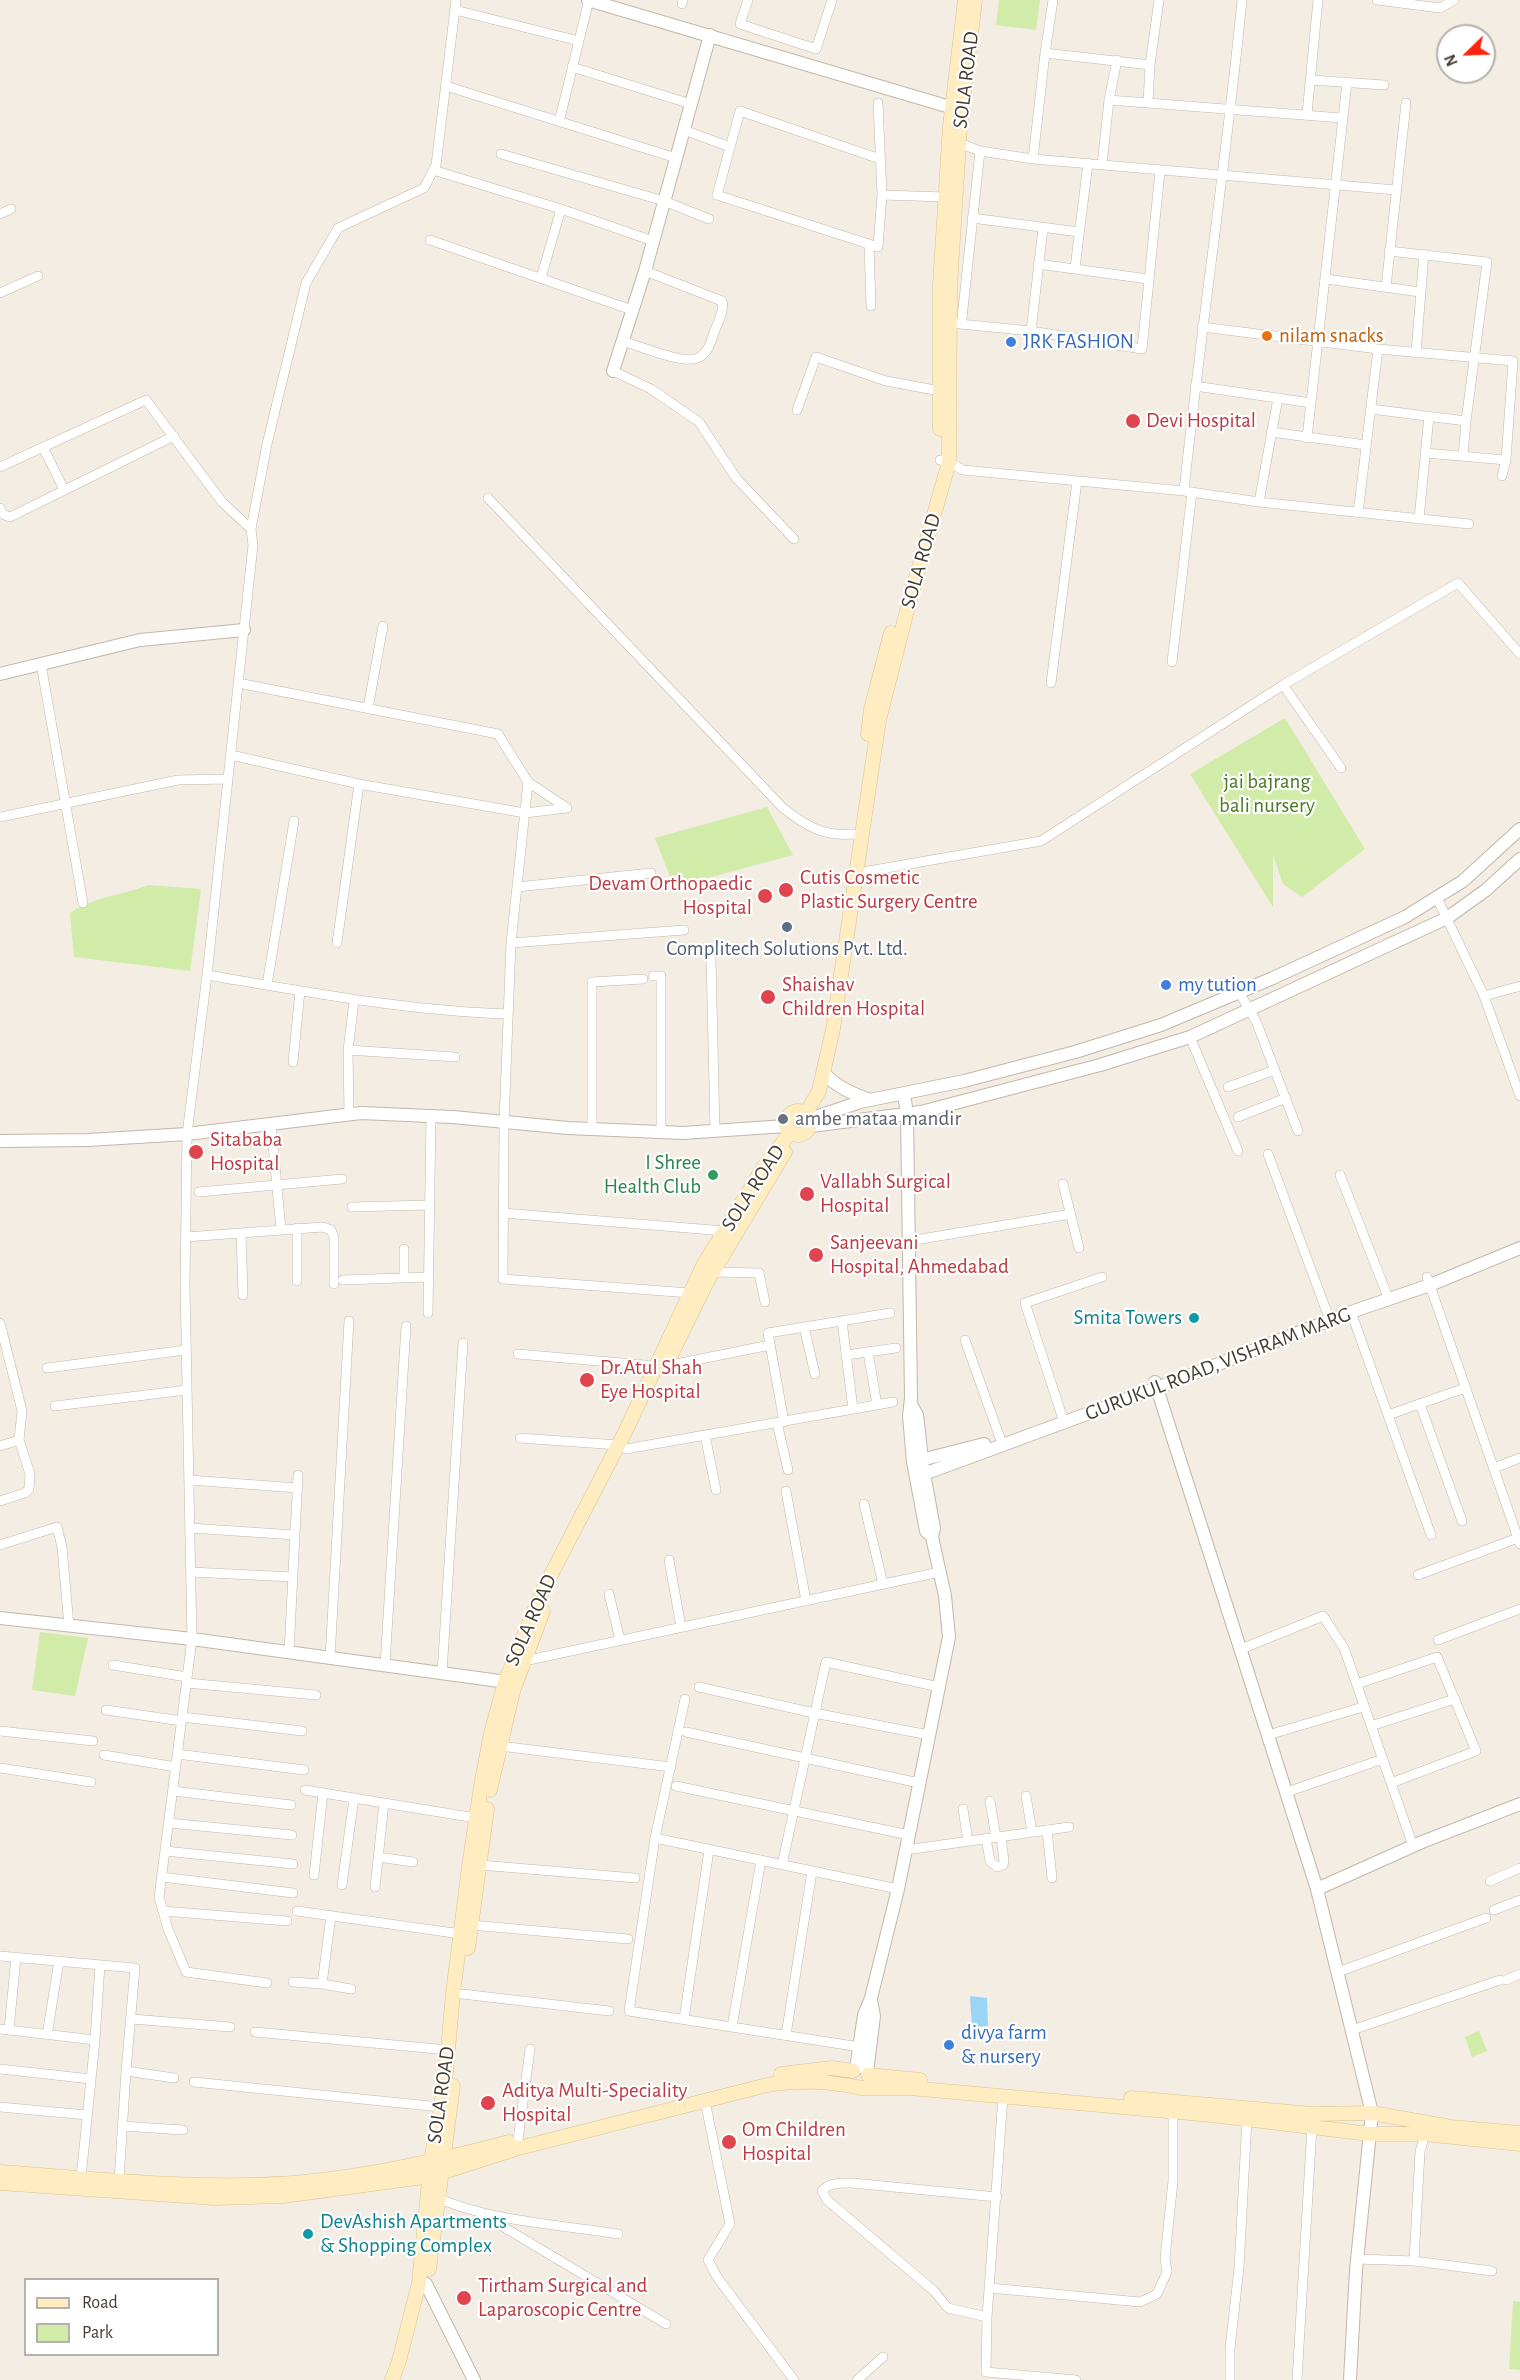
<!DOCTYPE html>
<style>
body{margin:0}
#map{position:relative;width:1520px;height:2380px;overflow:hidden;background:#f3ede3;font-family:"Alegreya Sans",sans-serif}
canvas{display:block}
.legend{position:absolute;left:24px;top:2278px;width:195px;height:78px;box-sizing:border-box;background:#fff;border:2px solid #b5b1ad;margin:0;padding:8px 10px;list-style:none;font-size:18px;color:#453d33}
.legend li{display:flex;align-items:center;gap:12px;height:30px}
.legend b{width:30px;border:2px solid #b5b1ad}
.north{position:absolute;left:1436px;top:24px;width:60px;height:60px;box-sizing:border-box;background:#fff;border:2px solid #b5b1ad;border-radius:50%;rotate:247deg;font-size:16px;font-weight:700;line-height:24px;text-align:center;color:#453d33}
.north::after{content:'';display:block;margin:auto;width:21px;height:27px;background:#ff250e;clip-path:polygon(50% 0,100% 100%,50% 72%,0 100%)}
</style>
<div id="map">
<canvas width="1520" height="2380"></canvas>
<ul class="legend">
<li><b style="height:8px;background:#ffecc1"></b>Road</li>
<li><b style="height:16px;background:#d1eba8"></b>Park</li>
</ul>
<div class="north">N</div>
</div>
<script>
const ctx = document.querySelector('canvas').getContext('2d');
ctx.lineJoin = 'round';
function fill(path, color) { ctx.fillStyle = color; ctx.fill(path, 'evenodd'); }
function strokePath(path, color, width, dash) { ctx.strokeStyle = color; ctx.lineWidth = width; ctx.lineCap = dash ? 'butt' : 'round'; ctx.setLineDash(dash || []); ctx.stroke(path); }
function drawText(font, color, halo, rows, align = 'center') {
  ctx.font = font + ' "Alegreya Sans",sans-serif'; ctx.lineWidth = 4.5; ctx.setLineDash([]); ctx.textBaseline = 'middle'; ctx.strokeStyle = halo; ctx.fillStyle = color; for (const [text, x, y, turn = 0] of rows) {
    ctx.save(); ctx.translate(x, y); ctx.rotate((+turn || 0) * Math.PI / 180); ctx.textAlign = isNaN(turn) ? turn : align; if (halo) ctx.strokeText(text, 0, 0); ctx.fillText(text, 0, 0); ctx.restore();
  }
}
fill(new Path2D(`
 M 999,0 L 1040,0 L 1036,30 L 996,25 Z
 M 1285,718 L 1365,849 L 1302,897 L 1283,884 L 1273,855 L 1273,907 L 1190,774 Z
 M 767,807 L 793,855 L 674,887 L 655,838 Z
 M 148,885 L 201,889 L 190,971 L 74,957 L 70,913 C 96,896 120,896 148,885 Z
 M 40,1632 L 88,1638 L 75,1696 L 32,1690 Z
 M 1479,2031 L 1487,2051 L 1472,2057 L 1465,2037 Z
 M 1513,2301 L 1520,2302 L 1520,2370 L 1509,2369 Z`), '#d1eba8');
fill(new Path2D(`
 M 970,1996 L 987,1998 L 988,2026 L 972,2027 Z`), '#9ad5f5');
const minor = new Path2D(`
 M 748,0 L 740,24 L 816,49 L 832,0
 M 1377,0 L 1440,8 L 1454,0
 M 682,4 L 683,0
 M 455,10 L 579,41
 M 1045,53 L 1150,65
 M 572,67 L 691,104
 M 1311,80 L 1384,85
 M 446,86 L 676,158
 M 1109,100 L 1342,118
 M 1148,102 L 1150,65 L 1159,0
 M 878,103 L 882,195 L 878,247 L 717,195 L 740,111 L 880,159
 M 1307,114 L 1318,0
 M 559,122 L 589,0
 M 684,130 L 730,147
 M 959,143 L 980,151 L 1033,159 L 1396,190
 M 501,154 L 664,201 L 709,219
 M 1033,159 L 1045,53 L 1053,0
 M 1102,165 L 1109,100 L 1117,60
 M 433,170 L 561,209 L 653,241
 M 882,195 L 945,197
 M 0,214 L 11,209
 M 972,218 L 1079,232
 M 430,240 L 632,310
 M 869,244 L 871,306
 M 1389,251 L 1487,262 L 1466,421 L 1463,456
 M 1038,264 L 1148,279
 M 1075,268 L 1088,163
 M 541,278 L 561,209
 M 1326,279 L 1420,292
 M 1386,287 L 1406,103
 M 0,293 L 38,276
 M 962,318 L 980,151
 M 950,323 L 1031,331 L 1142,349 L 1160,171
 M 1202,327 L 1378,349 L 1513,361 L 1506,460 L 1502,476
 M 1031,331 L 1043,228
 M 622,341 C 640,346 685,366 700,357 C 708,352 712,340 714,332 C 718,323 725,310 722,301 L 645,271
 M 1416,353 L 1424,254
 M 613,371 L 651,389 L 699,422 L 736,478 L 794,539
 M 1195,386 L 1311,403
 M 1371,409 L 1466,421
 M 797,410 L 816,357 L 886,381 L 940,391
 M 1271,432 L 1366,445
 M 1307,438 L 1347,82
 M 43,447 L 64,490
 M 1425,453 L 1506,460
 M 940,460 L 949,462 L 963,470 L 1184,491 L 1259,502 L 1469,524
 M 0,467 L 146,400 L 222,502 L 251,529
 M 1184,491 C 1201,327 1226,164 1242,0
 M 488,498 L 783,808 C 806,826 824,837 854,834
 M 1259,502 L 1278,398
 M 0,508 L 2,514 L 10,517 L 174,436
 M 1358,513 L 1378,349
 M 1419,519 L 1429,416
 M 1172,662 L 1192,492
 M 41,664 L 83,903
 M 1051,683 L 1077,481
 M 1283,685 L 1341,768
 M 368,708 L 383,626
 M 231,755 L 359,784 L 525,813 L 567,808 L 528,782 L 498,734 L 238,683
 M 528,782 L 511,943 L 504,1122 L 503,1279 L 690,1293
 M 0,817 L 178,780 L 228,779
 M 857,873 L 1041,841 L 1283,685 L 1458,583 L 1520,654
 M 517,887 L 651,873
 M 1437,898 L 1484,996 L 1520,1096
 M 337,943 L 359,784
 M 511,943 L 684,930
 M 711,959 L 715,1130
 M 207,975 C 307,992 407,1011 508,1014
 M 653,976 L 661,976 L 661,1132
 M 267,985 L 294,821
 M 1239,992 L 1256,1021 L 1298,1131
 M 1484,996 L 1520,986
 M 1190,1037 L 1238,1151
 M 348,1050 L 455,1057
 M 293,1062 L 300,991
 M 1228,1087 L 1275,1070
 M 349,1114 L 348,1050 L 354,1001
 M 1238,1117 L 1286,1098
 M 271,1123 L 281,1230
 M 592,1129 L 592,982 L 643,979
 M 1268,1154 L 1328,1315
 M 1340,1175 L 1386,1292
 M 1063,1184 L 1079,1248
 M 199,1192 L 342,1179
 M 352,1207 L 429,1205
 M 503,1213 L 725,1231
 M 241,1233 L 243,1295
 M 186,1237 L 323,1227 L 331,1230 L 334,1237 L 334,1284
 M 909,1241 L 1071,1214
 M 712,1272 L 759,1273 L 765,1302
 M 1427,1277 L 1520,1544
 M 404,1278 L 404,1249
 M 343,1280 L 428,1277
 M 297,1281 L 297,1228
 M 1351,1312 L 1431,1535
 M 428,1313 L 431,1116
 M 842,1321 L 853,1409
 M 0,1323 L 22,1411 L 19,1440 L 30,1474 L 29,1489 L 25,1493 L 0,1501
 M 804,1327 L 815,1374
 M 965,1340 L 1000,1438
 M 868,1352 L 877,1405
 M 518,1354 L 656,1366
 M 846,1355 L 896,1348
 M 666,1366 L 770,1345
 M 47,1368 L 186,1350
 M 1420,1404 L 1462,1521
 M 55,1406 L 187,1390
 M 1388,1415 L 1465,1388
 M 1062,1416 L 1025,1303 L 1102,1277
 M 784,1422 L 768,1333 L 890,1313
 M 777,1423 L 788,1470
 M 705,1435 L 716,1490
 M 520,1438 L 618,1445
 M 0,1446 L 19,1440
 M 626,1449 L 893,1402
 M 1494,1468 L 1520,1458
 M 189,1480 L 298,1488
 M 786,1491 L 806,1601
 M 864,1504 L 883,1584
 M 190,1528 L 295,1535
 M 0,1545 L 57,1527 L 62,1547 L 69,1626
 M 669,1560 L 681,1627
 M 191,1572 L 293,1577
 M 1418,1575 L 1518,1538
 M 609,1594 L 620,1640
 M 1438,1640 L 1520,1609
 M 1241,1649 L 1323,1616 L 1344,1648 L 1413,1846
 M 289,1652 L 298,1475
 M 330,1658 L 349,1321
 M 524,1661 L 940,1572
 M 113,1665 L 187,1677
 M 385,1665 L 406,1326
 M 442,1673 L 463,1343
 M 187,1683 L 316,1695
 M 1357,1684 L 1437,1657 L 1474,1746 L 1476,1751 L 1391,1783
 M 699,1687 L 814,1713 L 929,1735
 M 685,1699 L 655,1838 L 629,2011 L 860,2047
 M 106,1710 L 182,1721
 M 182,1717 L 302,1731
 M 1371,1726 L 1455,1699
 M 0,1731 L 93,1741
 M 686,1732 L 919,1783
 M 1268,1735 L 1363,1707
 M 500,1746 L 671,1767
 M 177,1754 L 304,1770
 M 104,1755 L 176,1767
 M 0,1768 L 91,1782
 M 676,1786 L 909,1835
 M 305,1790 L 384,1803 L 375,1887
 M 173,1791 L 291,1805
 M 1287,1792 L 1383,1759
 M 1026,1796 L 1032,1832
 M 990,1801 L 996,1837
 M 384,1803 L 476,1818
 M 963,1809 L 968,1841
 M 169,1823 L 292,1835
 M 1047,1830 L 1052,1878
 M 655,1838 L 898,1889
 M 986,1838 L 990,1861 L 997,1867 L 1003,1865 L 1004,1861 L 1001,1837
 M 906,1850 L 1069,1827
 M 165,1851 L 293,1864
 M 378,1857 L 413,1862
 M 480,1865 L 635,1878
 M 782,1865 L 826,1662 L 939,1687
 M 314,1875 L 323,1793
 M 162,1877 L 293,1893
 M 1490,1881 L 1520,1868
 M 342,1885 L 354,1798
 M 1494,1910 L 1520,1900
 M 163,1911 L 287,1921
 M 297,1911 L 461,1934
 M 331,1916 L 322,1984 L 351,1989
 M 471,1925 L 628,1939
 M 0,1956 L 135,1968 L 126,2071
 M 1338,1972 L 1486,1918
 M 1506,1980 L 1520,1974
 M 293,1982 L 322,1984
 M 267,1983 L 186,1972 L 168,1929 L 159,1897 L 192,1639 L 185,1285 L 187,1134 L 207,975 L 253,545 L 251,529 L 267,444 L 306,283 L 338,228 L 424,188 L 436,165 L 456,0
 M 462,1994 L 609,2011
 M 132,2019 L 230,2027
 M 684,2019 L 709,1850
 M 732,2027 L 761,1860
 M 0,2029 L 95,2040
 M 9,2030 L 16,1957
 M 1352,2030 L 1500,1980
 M 255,2032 L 448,2050
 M 47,2035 L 59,1961
 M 786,2035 L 812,1871
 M 0,2069 L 91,2079
 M 194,2082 L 440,2107
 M 1003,2096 L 987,2317 L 986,2372 L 1076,2380
 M 705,2101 L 730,2224 L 708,2260 L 717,2277 L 794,2380
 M 0,2107 L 87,2115
 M 122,2126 L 183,2130
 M 518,2140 L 530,2049
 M 81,2178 L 95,2040 L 100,1965
 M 119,2180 L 126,2071 L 174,2078
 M 438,2198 C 489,2221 562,2225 618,2234
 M 480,2213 L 666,2324
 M 1357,2259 L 1414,2261 L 1492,2271
 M 1414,2261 L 1420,2152 L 1425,2134
 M 990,2288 L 1140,2302 L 1157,2294 L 1167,2272 L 1165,2258 L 1173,2181 L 1173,2111
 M 987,2317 L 948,2308 L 934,2291 L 827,2200 L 822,2191 C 830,2182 842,2183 852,2183 L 997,2197
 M 857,2380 L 883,2357
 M 1230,2380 L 1230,2348 L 1239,2268 L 1247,2119
 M 1297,2380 L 1312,2126`);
const tertiary = new Path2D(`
 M 588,0 L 960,110
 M 613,371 L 645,271 L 710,35
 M 0,674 L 140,640 L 244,630
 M 823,1072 C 836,1087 853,1094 870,1100
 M 904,1094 L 907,1114 L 911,1398 L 909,1416 L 913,1462 L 926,1531 L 929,1534
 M 810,1119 L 860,1102 L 964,1081 L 1075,1052 L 1161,1025 L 1273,978 L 1405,917 L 1463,881 L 1520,829
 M 811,1126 L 921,1112 L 1100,1065 L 1190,1037 L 1447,918 L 1486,890 L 1520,859
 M 0,1141 L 88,1140 L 187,1134 L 361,1113 L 453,1117 L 568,1128 L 683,1133 L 786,1126
 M 1155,1382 L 1317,1889 L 1372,2113 L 1356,2270 L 1350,2380
 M 913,1462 L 984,1444
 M 916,1477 L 1157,1388 L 1351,1312 L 1430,1285 L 1520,1248
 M 0,1618 L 192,1639 L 514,1683
 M 1317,1889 L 1422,1842 L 1520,1804
 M 856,2069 L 864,2015 L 871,1998 L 898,1889 L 949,1637 L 945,1596 L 932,1537 L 934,1528 L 923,1468 L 917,1415 L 911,1404
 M 867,2072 L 874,2016 L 871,2000
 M 419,2283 L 426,2284 L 474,2380`);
const secondary = new Path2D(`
 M 940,429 L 940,285 L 950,126 L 965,0
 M 868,734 L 871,709 L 891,633
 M786 1123a12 12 0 1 1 24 0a12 12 0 1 1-24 0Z
 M 806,1113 L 819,1091 L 833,1029 L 879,720 L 910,599 L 949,462 L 950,286 L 960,127 L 975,0
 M 667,1363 L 707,1282 L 785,1152
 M 490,1790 L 513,1691 L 543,1611
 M 468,1948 L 487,1809
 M 781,2074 L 832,2068 L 853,2071
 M 868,2075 L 920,2080
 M 860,2088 L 910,2088 L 1212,2115 L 1370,2134 L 1425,2134 L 1520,2144
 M 1131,2098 L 1312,2114 L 1372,2113 L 1451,2127 L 1520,2133
 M 0,2172 C 98,2179 207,2191 304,2182 C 374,2175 442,2160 509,2142
 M 0,2183 L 215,2198 L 283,2196 L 431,2176 L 515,2149 L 767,2085 C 799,2080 825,2081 857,2087
 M 429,2269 L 453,2086
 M 392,2380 L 399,2361 L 419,2283 L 431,2161 L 445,2083 L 453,1993 L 469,1867 L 481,1786 L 491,1733 L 505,1682 L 541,1594 L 626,1430 L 704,1264 L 765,1165 L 790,1133`);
strokePath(minor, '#c2b7a8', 10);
strokePath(tertiary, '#c2b7a8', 14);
strokePath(secondary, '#dac291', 15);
strokePath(minor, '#fff', 9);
strokePath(tertiary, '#fff', 12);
strokePath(secondary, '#ffecc1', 14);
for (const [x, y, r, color] of [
 [1267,336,6,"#e8710a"],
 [1011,342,6,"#3f7fe0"],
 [1133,421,8,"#e0444e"],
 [786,890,8,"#e0444e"],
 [765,896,8,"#e0444e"],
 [787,927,6,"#5c6f8a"],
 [1166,985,6,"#3f7fe0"],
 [768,997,8,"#e0444e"],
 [783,1119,6,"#6b7280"],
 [196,1152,8,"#e0444e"],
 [713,1175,6,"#2e9e5b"],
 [807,1194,8,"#e0444e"],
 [816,1255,8,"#e0444e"],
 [1194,1318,6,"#0f9aa8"],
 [587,1380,8,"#e0444e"],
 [949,2045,6,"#3f7fe0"],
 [488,2103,8,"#e0444e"],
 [729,2142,8,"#e0444e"],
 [308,2234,6,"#0f9aa8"],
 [464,2298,8,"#e0444e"]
]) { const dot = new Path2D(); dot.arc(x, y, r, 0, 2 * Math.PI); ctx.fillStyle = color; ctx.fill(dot); strokePath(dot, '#fff', 2); }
drawText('21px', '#453d33', '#fff', [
 ["SOLA ROAD",966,80,-83],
 ["SOLA ROAD",921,561,-74],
 ["SOLA ROAD",753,1188,-57],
 ["GURUKUL ROAD, VISHRAM MARG",1218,1364,-21],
 ["SOLA ROAD",531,1620,-66],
 ["SOLA ROAD",441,2095,-82]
]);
drawText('21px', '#c56008', '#fff', [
 ["nilam snacks",1279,336]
], 'left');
drawText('21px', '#366cbe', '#fff', [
 ["JRK FASHION",1023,342],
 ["my tution",1178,985],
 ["divya farm",961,2033],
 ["& nursery",961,2057]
], 'left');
drawText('21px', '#be3a42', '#fff', [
 ["Devi Hospital",1146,421],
 ["Cutis Cosmetic",800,878],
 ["Plastic Surgery Centre",800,902],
 ["Devam Orthopaedic",752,884,"right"],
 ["Hospital",752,908,"right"],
 ["Shaishav",782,985],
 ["Children Hospital",782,1009],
 ["Sitababa",210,1140],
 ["Hospital",210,1164],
 ["Vallabh Surgical",820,1182],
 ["Hospital",820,1206],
 ["Sanjeevani",830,1243],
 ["Hospital, Ahmedabad",830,1267],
 ["Dr.Atul Shah",600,1368],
 ["Eye Hospital",600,1392],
 ["Aditya Multi-Speciality",502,2091],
 ["Hospital",502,2115],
 ["Om Children",742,2130],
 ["Hospital",742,2154],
 ["Tirtham Surgical and",478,2286],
 ["Laparoscopic Centre",478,2310]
], 'left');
drawText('21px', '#497b22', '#fff', [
 ["jai bajrang",1267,782],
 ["bali nursery",1267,806]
]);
drawText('21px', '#4e5e75', '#fff', [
 ["Complitech Solutions Pvt. Ltd.",787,949]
]);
drawText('21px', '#5b616d', '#fff', [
 ["ambe mataa mandir",795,1119]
], 'left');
drawText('21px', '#27864d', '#fff', [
 ["I Shree",701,1163],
 ["Health Club",701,1187]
], 'right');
drawText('21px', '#0d838f', '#fff', [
 ["Smita Towers",1182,1318],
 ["DevAshish Apartments",320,2222,"left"],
 ["& Shopping Complex",320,2246,"left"]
], 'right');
</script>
